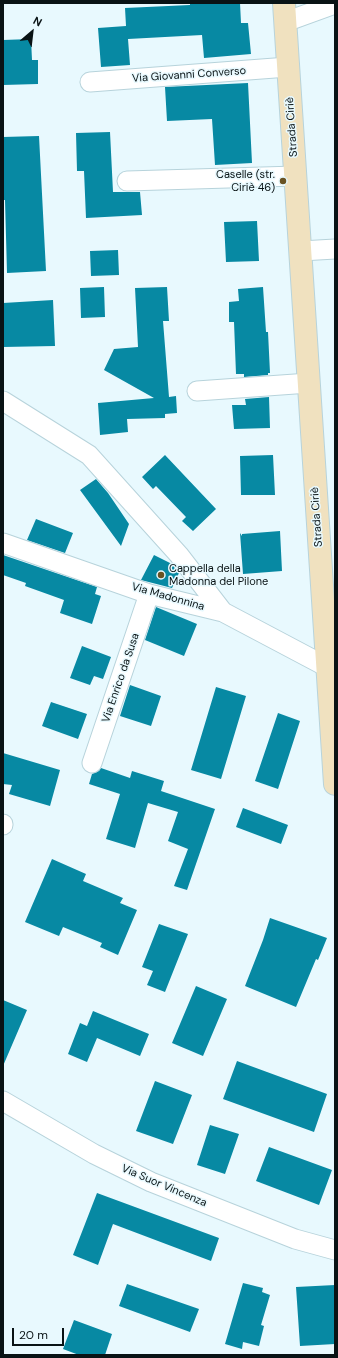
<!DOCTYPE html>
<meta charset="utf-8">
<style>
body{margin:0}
#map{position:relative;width:338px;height:1358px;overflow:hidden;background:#e8f9fe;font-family:"DM Sans",sans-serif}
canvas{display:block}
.frame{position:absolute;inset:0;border:4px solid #091315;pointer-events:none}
.north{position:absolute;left:12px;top:12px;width:40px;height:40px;-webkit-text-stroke:3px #e8f9fe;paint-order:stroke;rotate:28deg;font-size:11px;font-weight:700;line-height:16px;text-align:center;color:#091315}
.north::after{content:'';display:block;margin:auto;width:14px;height:18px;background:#091315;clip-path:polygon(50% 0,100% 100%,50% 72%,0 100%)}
.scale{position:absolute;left:12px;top:1328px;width:52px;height:18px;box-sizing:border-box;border:2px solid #091315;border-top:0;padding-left:5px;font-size:12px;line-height:14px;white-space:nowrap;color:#091315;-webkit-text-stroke:3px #e8f9fe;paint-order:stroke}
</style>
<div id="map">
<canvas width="338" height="1358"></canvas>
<div class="frame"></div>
<div class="north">N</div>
<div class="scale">20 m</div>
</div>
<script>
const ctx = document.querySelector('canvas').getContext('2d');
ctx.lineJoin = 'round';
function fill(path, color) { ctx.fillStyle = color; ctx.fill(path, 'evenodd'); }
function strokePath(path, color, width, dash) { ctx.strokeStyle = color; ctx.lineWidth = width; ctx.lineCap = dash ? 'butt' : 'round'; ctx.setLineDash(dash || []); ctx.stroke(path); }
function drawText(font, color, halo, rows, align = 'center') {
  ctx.font = font + ' "DM Sans",sans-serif'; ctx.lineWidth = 3; ctx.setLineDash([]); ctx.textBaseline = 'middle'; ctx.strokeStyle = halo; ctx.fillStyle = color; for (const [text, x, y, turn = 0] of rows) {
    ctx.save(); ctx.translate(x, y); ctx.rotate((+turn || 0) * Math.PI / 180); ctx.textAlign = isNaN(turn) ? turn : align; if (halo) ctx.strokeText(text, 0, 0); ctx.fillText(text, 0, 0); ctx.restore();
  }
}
fill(new Path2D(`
 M 190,3 L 240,3 L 241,23 L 248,23 L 251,54 L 204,58 L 202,35 L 128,39 L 130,65 L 101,67 L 98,28 L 126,26 L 125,8 L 190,5 Z
 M 31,39 L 32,60 L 38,60 L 38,84 L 3,85 L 3,40 Z
 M 248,83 L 252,163 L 215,165 L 212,119 L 167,121 L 165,87 Z
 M 110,132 L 113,192 L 140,192 L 142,215 L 86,218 L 84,171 L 77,171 L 76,133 Z
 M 39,136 L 46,271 L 7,273 L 5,200 L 3,200 L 3,137 Z
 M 257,221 L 259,261 L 226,262 L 224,222 Z
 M 118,250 L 119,275 L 91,276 L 90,251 Z
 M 104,287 L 105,317 L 81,318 L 80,288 Z
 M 167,287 L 169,321 L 163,321 L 169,397 L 176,396 L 177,413 L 165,414 L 165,418 L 127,419 L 128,432 L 100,435 L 98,403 L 154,398 L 104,370 L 114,349 L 138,347 L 135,288 Z
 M 263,287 L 266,332 L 268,332 L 270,373 L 268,373 L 268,375 L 244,377 L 244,374 L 236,374 L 234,322 L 229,322 L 229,302 L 239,301 L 238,289 Z
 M 53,300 L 55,346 L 3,347 L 3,303 Z
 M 269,397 L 270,428 L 234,429 L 232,405 L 246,405 L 245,399 Z
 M 165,455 L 216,509 L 193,531 L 182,521 L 186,517 L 156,486 L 153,489 L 142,477 Z
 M 273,455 L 275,495 L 241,495 L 240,456 Z
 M 96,479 L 108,493 L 129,524 L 121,546 L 80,490 Z
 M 36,519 L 73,533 L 65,553 L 27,540 Z
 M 280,531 L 282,571 L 243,574 L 240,533 L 242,536 L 242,534 Z
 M 3,555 L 97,587 L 95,594 L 101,596 L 92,624 L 60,613 L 64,600 L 25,586 L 26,583 L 3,575 Z
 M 154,555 L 172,564 L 179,573 L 172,588 L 141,580 Z
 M 156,607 L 197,624 L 184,656 L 145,640 Z
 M 82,646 L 111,657 L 103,679 L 94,676 L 90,685 L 70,678 Z
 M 130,685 L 161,696 L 151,726 L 120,716 Z
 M 216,687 L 246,696 L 221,779 L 191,770 Z
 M 51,702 L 87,714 L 78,739 L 42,726 Z
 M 278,713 L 300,721 L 278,789 L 255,781 Z
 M 3,753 L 60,770 L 50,806 L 9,794 L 12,785 L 3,784 Z
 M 101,768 L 130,778 L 132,771 L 164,781 L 161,791 L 215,809 L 187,890 L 174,886 L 188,849 L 168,841 L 178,812 L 148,803 L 135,848 L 106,839 L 120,794 L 89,784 L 92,774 L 99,771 Z
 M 243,808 L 288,825 L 281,844 L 236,827 Z
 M 52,859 L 86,874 L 83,881 L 123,898 L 120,903 L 137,910 L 118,955 L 100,947 L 102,943 L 63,927 L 59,936 L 25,922 Z
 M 270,918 L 327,938 L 318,960 L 316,959 L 296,1007 L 245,986 L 263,940 Z
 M 159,924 L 188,934 L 165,992 L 147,985 L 153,971 L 142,967 Z
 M 196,986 L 227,999 L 203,1056 L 172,1043 Z
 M 3,1000 L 27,1010 L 3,1066 Z
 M 93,1011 L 149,1034 L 140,1056 L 97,1038 L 87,1062 L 68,1054 L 80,1023 L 87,1026 Z
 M 237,1061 L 327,1094 L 314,1132 L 223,1099 Z
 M 155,1081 L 192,1095 L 173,1144 L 136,1131 Z
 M 210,1125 L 239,1134 L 225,1174 L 197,1165 Z
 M 269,1147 L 332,1170 L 319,1205 L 256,1181 Z
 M 97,1193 L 219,1238 L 211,1261 L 113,1224 L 98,1265 L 73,1255 Z
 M 243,1283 L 263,1288 L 262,1292 L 270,1295 L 261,1325 L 264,1326 L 259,1346 L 243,1342 L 242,1349 L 225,1344 Z
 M 127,1284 L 199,1309 L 190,1332 L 119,1306 Z
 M 335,1285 L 335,1344 L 300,1346 L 296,1287 Z
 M 74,1320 L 112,1334 L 105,1355 L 79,1355 L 63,1349 Z`), '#0789a3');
const street = new Path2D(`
 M 285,22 L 335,4
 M 90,82 L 288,67
 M 127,181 L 296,176
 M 301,251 L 335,249
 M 197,391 L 309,383
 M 3,401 L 89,455 L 179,555 L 223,612
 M 3,543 L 149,594 L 223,612 L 327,667
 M 92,763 L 149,594
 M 3,825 L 3,824
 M 3,1101 L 94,1154 L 151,1182 L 295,1239 L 335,1250`);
const secondary = new Path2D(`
 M 284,3 L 335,784`);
strokePath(street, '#b7d3db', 21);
strokePath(secondary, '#b7d3db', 24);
strokePath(street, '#fff', 19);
strokePath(secondary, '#f0e1bf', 22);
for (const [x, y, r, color] of [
 [283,181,4,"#695222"],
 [161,575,4,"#695222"]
]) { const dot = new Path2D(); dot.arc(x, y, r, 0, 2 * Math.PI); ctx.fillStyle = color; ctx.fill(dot); strokePath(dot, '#e8f9fe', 1.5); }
drawText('11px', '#091315', '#e8f9fe', [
 ["Via Giovanni Converso",189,75,-4],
 ["Strada Ciriè",292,127,-94],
 ["Strada Ciriè",317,517,-94],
 ["Via Madonnina",168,597,16],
 ["Via Enrico da Susa",121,678,-71],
 ["Via Suor Vincenza",164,1186,23]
]);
drawText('11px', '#091315', '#e8f9fe', [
 ["Caselle (str.",275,175],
 ["Ciriè 46)",275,188],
 ["Cappella della",169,569,"left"],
 ["Madonna del Pilone",169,582,"left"]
], 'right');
</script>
